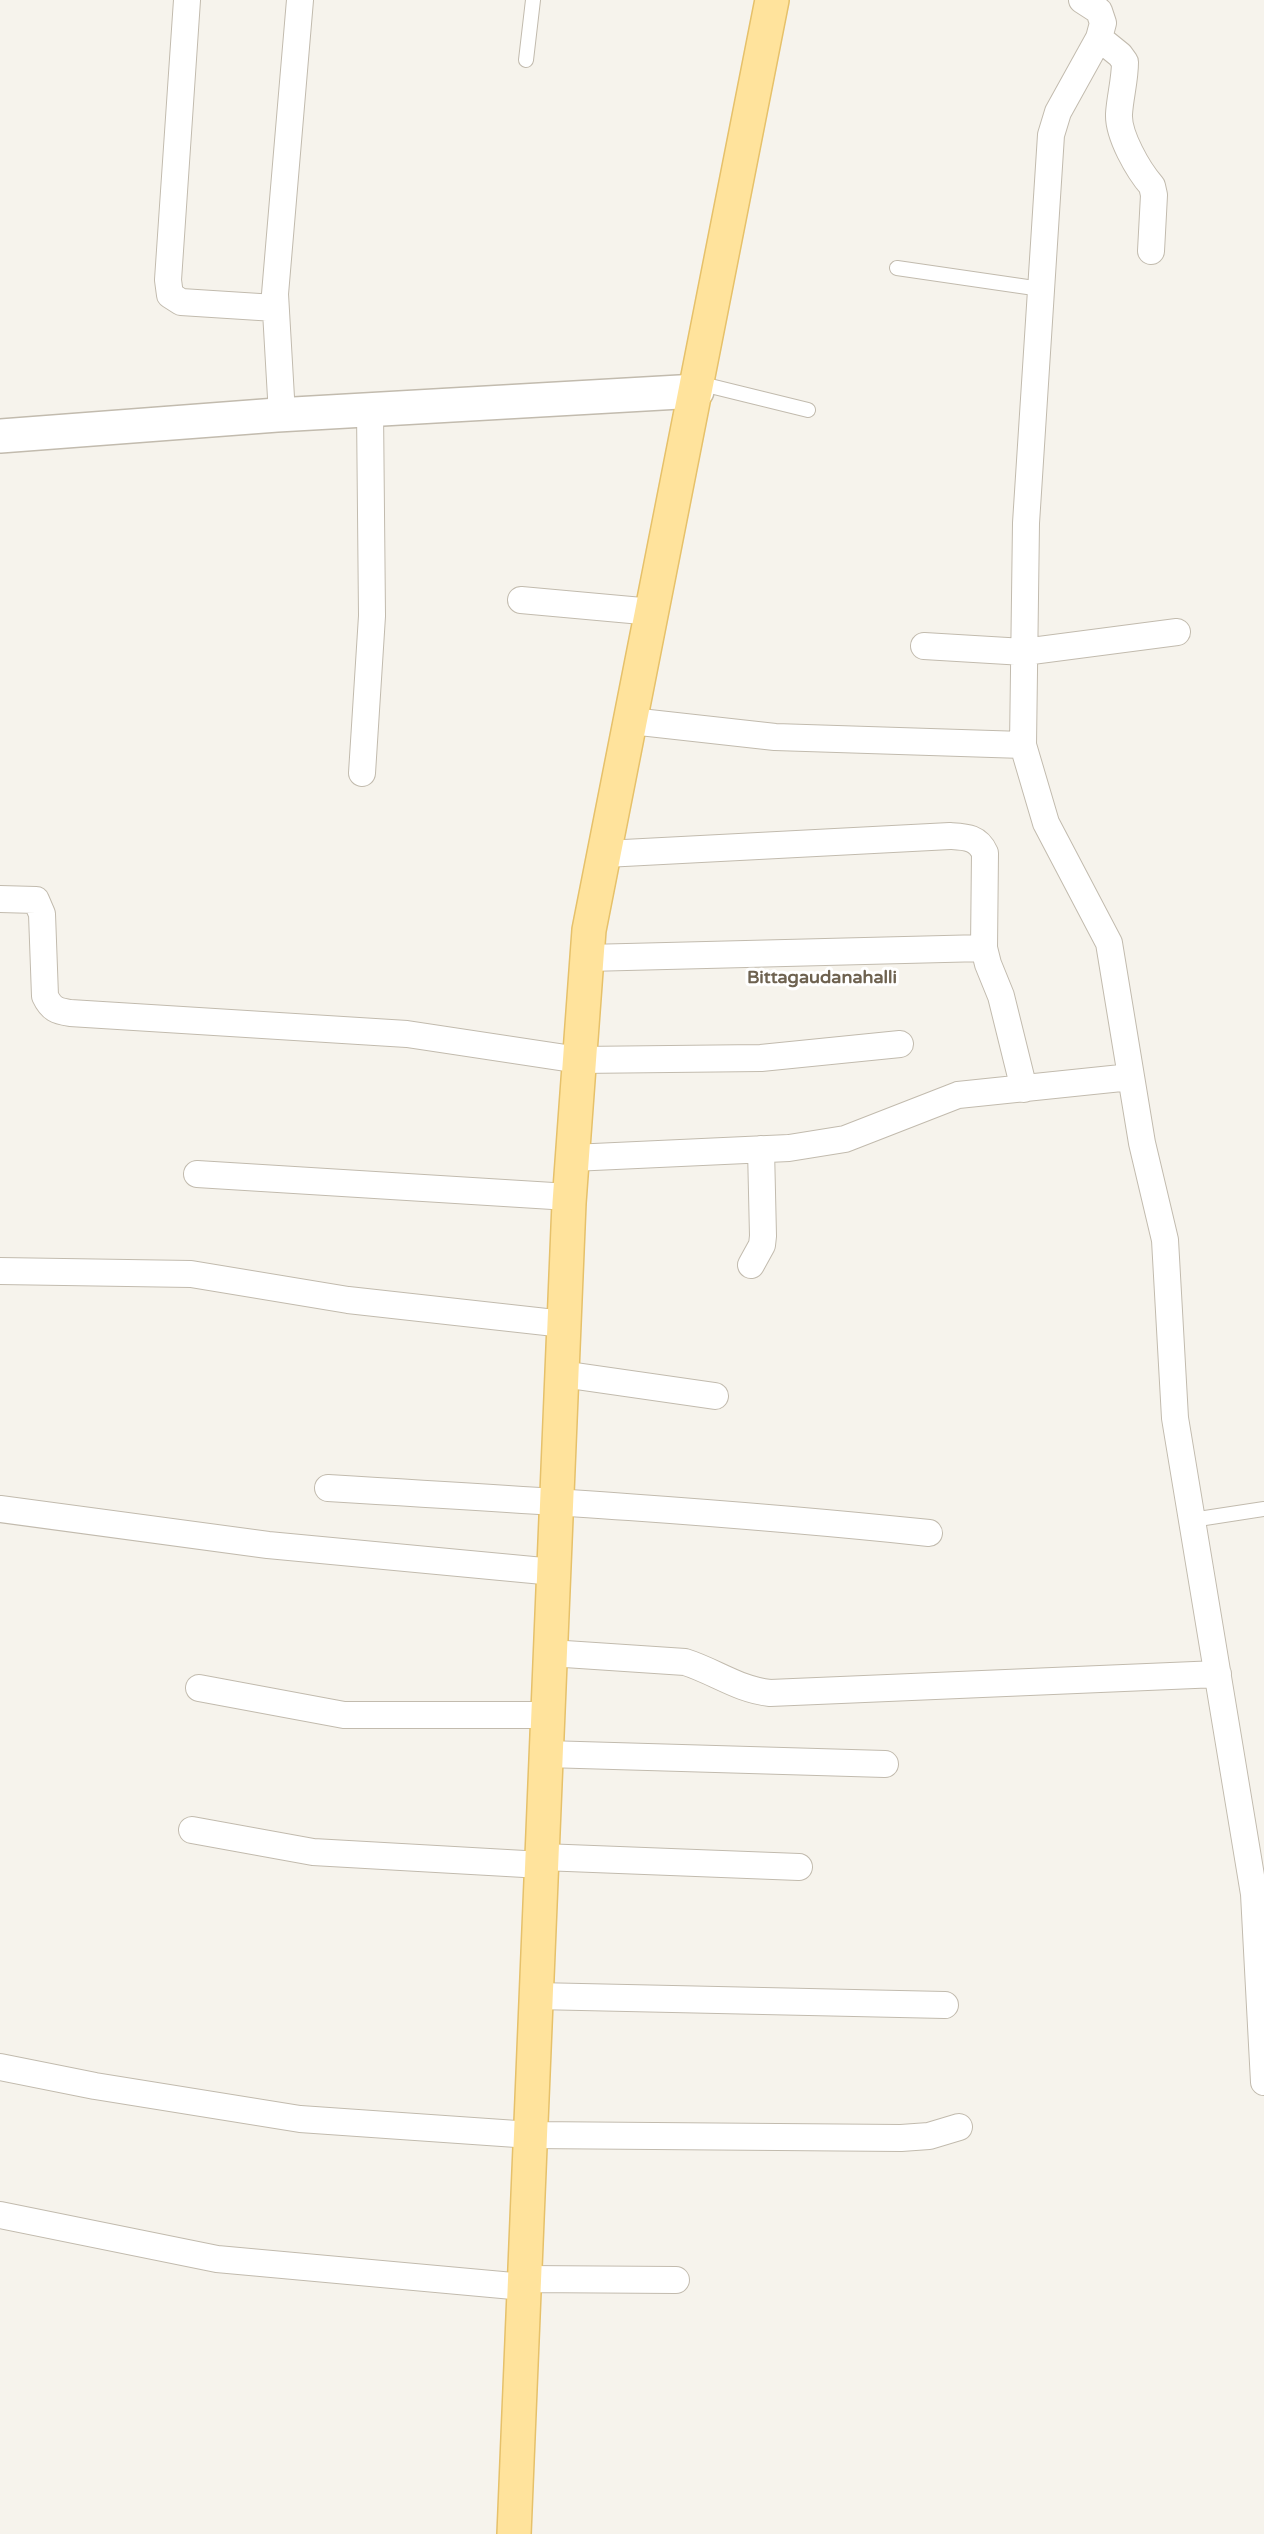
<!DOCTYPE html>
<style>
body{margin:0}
canvas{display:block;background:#f6f3ec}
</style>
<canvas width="1264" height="2534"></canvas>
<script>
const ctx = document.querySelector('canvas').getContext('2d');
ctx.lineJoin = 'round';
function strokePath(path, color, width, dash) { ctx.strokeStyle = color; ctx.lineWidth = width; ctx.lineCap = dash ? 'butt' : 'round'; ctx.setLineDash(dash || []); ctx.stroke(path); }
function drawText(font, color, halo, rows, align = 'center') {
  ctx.font = font + ' "Varela Round",sans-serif'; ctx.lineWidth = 6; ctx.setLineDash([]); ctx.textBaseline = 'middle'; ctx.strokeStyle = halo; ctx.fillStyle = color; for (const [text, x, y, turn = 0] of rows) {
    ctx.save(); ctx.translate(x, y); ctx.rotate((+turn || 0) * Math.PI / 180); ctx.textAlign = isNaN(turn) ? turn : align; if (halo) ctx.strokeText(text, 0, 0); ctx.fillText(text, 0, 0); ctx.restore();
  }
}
const service = new Path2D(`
 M 526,60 L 533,0
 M 897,268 L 1041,289
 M 698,383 L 808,410
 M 1192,1520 L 1264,1509`);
const minor = new Path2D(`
 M 187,0 L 168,280 L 170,295 L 181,302 L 275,308
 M 1082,0 L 1099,11 L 1103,23 L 1099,38 L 1058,112 L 1051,135 L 1026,523 L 1023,745 L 1046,823 L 1109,943 L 1142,1143 L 1165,1240 L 1175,1418 L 1254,1894 L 1264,2082
 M 1099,38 L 1120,55 L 1125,62 C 1125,80 1120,97 1119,114 C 1118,135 1138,170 1152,186 L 1154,195 L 1151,251
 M 282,415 L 275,294 L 300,0
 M 521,600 L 653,612
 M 924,646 L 1024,652 L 1177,632
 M 631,721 L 775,737 L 1023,745
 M 362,773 L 372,616 L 370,410
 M 605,854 L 950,836 C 966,837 978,837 985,853 L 984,948 L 988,964 L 1001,996 L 1024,1089
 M 0,899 L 36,900 L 42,914 L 45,996 C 51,1009 57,1011 70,1013 L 407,1034 L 579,1060 L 761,1058 L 900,1044
 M 587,958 L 984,948
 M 572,1158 L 789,1148 L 845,1139 L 958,1095 L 1131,1077
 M 197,1174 L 569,1197
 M 751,1265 L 762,1245 L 763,1236 L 761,1149
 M 0,1271 L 191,1274 L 348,1300 L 564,1324
 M 562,1374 L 715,1396
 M 328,1488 C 529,1500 730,1512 929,1533
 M 0,1509 L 268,1545 L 554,1572
 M 550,1653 L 685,1662 C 714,1671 739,1690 770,1693 L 1218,1674
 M 199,1688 L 344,1715 L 548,1715
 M 546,1754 L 885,1764
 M 192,1830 L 313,1852 L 542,1865
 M 542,1857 L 799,1867
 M 536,1996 L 945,2005
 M 0,2067 L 95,2086 L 300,2119 L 531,2135 L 901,2138 L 929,2136 L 959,2127
 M 0,2215 L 217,2259 L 524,2287
 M 525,2279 L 676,2280`);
const tertiary = new Path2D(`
 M 0,436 L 277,415 L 697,391`);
const primary = new Path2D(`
 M 514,2534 L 569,1203 L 589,930 L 772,0`);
strokePath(service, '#c2bbae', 16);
strokePath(minor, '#c2bbae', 28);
strokePath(tertiary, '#c2bbae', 36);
strokePath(primary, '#e6c16a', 36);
strokePath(service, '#fff', 14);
strokePath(minor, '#fff', 26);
strokePath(tertiary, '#fff', 33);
strokePath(primary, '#ffe39c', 33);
drawText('bold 18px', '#6e6250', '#fff', [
 ["Bittagaudanahalli",822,978]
]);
</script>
